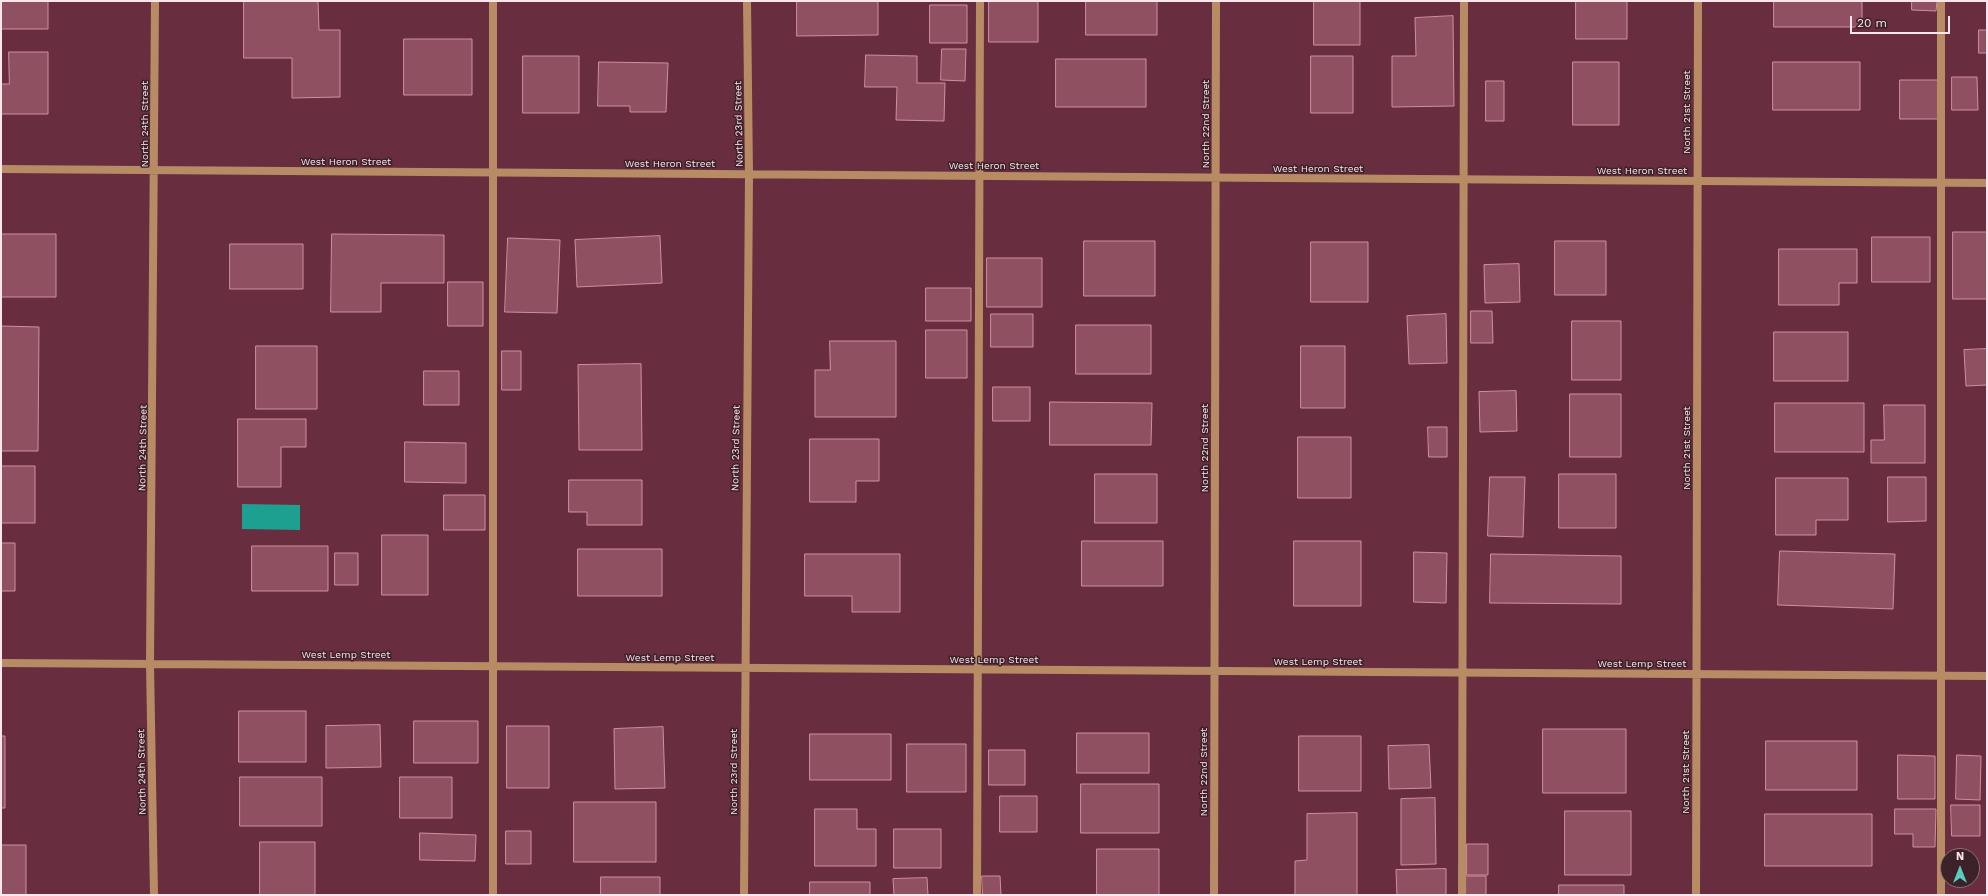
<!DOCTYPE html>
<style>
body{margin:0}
#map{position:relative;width:1988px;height:896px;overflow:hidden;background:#682e3f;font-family:"Work Sans",sans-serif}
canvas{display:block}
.frame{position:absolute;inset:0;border:2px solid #fde6eb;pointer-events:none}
.north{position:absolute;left:1940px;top:848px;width:40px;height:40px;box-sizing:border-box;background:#3c2128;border:1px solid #897076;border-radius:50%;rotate:0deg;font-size:11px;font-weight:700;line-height:16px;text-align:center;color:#fde6eb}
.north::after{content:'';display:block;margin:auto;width:14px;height:18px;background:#59cebe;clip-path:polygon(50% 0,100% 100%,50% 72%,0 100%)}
.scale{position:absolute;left:1850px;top:16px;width:100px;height:18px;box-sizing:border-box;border:2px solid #fde6eb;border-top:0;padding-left:5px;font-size:12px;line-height:14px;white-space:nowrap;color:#fde6eb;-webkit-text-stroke:3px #3c2128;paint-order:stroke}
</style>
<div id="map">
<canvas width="1988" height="896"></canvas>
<div class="frame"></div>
<div class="north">N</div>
<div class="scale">20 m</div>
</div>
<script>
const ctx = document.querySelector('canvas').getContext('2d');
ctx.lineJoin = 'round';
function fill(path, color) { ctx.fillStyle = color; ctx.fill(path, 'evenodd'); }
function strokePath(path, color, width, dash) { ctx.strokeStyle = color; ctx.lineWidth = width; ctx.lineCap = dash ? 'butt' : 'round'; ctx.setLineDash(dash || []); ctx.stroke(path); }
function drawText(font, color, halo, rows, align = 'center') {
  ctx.font = font + ' "Work Sans",sans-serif'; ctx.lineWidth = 3; ctx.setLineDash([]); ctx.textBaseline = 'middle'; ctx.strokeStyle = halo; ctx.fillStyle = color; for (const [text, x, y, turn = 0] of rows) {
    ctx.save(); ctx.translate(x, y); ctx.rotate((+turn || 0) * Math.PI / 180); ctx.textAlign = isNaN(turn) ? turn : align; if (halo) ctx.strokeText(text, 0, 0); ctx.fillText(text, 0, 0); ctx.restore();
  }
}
fill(new Path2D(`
 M 242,504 L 300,505 L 300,530 L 242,529 Z`), '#1ea091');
const building = new Path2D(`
 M 1,1 L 48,1 L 48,29 L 1,29 Z
 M 244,1 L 318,1 L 319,30 L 340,30 L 340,97 L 292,98 L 292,58 L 244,58 Z
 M 797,1 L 878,1 L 878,35 L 797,36 Z
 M 989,1 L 1038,1 L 1038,42 L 989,42 Z
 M 1086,1 L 1157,1 L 1157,35 L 1086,35 Z
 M 1314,1 L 1360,1 L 1360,45 L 1314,45 Z
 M 1576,1 L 1627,1 L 1627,39 L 1576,39 Z
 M 1774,1 L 1862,1 L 1862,27 L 1774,27 Z
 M 1912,1 L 1937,1 L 1936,11 L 1912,10 Z
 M 930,5 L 967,5 L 967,43 L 930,43 Z
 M 1453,16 L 1454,106 L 1392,107 L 1392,56 L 1416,56 L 1415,18 Z
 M 1979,30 L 1987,30 L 1987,53 L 1979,53 Z
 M 404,39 L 472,39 L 472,95 L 404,95 Z
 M 942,49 L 966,49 L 965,81 L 941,80 Z
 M 9,52 L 48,52 L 48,114 L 1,114 L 1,84 L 9,84 Z
 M 866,55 L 917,56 L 917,83 L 945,83 L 944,121 L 896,120 L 897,87 L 865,87 Z
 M 523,56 L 579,56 L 579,113 L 523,113 Z
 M 1311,56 L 1353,56 L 1353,113 L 1311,113 Z
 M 1056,59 L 1146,59 L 1146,107 L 1056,107 Z
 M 599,62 L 668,63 L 666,112 L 630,112 L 630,106 L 598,106 Z
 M 1573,62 L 1619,62 L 1619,125 L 1573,125 Z
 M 1773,62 L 1860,62 L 1860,110 L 1773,110 Z
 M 1952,77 L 1977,77 L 1978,110 L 1952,110 Z
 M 1900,80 L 1938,80 L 1938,119 L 1900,119 Z
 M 1486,81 L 1504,81 L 1504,121 L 1486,121 Z
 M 1953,232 L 1987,232 L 1987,299 L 1953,299 Z
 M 1,234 L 56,234 L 56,297 L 1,297 Z
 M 332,234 L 444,235 L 444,283 L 381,283 L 381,312 L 331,312 Z
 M 660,236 L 662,283 L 577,287 L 575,240 Z
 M 1872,237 L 1930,237 L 1930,282 L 1872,282 Z
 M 508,238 L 560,240 L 557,313 L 505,312 Z
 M 1084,241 L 1155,241 L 1155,296 L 1084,296 Z
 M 1555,241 L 1606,241 L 1606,295 L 1555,295 Z
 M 1311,242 L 1368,242 L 1368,302 L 1311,302 Z
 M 230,244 L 303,244 L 303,289 L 230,289 Z
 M 1779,249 L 1857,249 L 1857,283 L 1839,283 L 1839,305 L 1779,305 Z
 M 987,258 L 1042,258 L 1042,307 L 987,307 Z
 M 1519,264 L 1520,302 L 1485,303 L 1484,265 Z
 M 448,282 L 483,282 L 483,326 L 448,326 Z
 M 926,288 L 971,288 L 971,321 L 926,321 Z
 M 1471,311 L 1492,311 L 1493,343 L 1471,343 Z
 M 991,314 L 1033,314 L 1033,347 L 991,347 Z
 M 1446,314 L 1447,363 L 1409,364 L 1407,316 Z
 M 1572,321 L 1621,321 L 1621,380 L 1572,380 Z
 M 1076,325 L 1151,325 L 1151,374 L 1076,374 Z
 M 1,326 L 39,327 L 38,451 L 1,451 Z
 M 926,330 L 967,330 L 967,378 L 926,378 Z
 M 1774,332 L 1848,332 L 1848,381 L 1774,381 Z
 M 830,341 L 896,341 L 896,417 L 815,417 L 815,370 L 830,370 Z
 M 256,346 L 317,346 L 317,409 L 256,409 Z
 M 1301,346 L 1345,346 L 1345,408 L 1301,408 Z
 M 1987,349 L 1987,385 L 1966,386 L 1964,350 Z
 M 502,351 L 521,351 L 521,390 L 502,390 Z
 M 641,364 L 642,450 L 579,450 L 578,365 Z
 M 424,371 L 459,371 L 459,405 L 424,405 Z
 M 993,387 L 1030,387 L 1030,421 L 993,421 Z
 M 1516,391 L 1517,431 L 1480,432 L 1479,392 Z
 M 1570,394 L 1621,394 L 1621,457 L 1570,457 Z
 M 1050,402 L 1152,403 L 1151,445 L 1050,445 Z
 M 1775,403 L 1864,403 L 1864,452 L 1775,452 Z
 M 1884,405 L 1925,405 L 1925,463 L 1871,463 L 1871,440 L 1884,440 Z
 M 238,419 L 306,419 L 306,447 L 281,447 L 281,487 L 238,487 Z
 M 1428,427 L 1447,427 L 1447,457 L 1429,457 Z
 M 1298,437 L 1351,437 L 1351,498 L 1298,498 Z
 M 810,439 L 879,439 L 879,481 L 856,481 L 856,502 L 810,502 Z
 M 405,442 L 466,443 L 466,483 L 405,482 Z
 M 1,466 L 35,466 L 35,523 L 1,523 Z
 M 1095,474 L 1157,474 L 1157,523 L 1095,523 Z
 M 1559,474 L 1616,474 L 1616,528 L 1559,528 Z
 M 1490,477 L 1525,477 L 1523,537 L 1488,536 Z
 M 1888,477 L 1926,477 L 1926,521 L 1888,522 Z
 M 1776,478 L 1848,478 L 1848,520 L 1816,520 L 1816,535 L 1776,535 Z
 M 569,480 L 642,480 L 642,525 L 587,525 L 587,512 L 569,512 Z
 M 444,495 L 485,495 L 485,530 L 444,530 Z
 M 382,535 L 428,535 L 428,595 L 382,595 Z
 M 1082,541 L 1163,541 L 1163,586 L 1082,586 Z
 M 1294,541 L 1361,541 L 1361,606 L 1294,606 Z
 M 1,543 L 15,543 L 15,591 L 1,591 Z
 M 252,546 L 328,546 L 328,591 L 252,591 Z
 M 578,549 L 662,549 L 662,596 L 578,596 Z
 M 1780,551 L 1895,554 L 1893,609 L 1778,605 Z
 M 1414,552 L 1447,553 L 1446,603 L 1414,602 Z
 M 335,553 L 358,553 L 358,585 L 335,585 Z
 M 805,554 L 900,554 L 900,612 L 852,612 L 852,596 L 805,596 Z
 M 1491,554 L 1621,556 L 1621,604 L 1490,603 Z
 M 239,711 L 306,711 L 306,762 L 239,762 Z
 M 414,721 L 478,721 L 478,763 L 414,763 Z
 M 380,725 L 381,767 L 326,768 L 326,726 Z
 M 507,726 L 549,726 L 549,788 L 507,788 Z
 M 663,727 L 665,788 L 615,789 L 614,729 Z
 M 1543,729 L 1626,729 L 1626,793 L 1543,793 Z
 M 1077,733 L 1149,733 L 1149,773 L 1077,773 Z
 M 810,734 L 891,734 L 891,780 L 810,780 Z
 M 1,736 L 5,736 L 5,808 L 1,808 Z
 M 1299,736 L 1361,736 L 1361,791 L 1299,791 Z
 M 1766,741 L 1857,741 L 1857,790 L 1766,790 Z
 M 907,744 L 966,744 L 966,792 L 907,792 Z
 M 1429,745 L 1431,788 L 1389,789 L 1388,746 Z
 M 989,750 L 1025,750 L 1025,785 L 989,785 Z
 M 1898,755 L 1935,756 L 1935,799 L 1898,799 Z
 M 1957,755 L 1981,756 L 1980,800 L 1956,799 Z
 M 240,777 L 322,777 L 322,826 L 240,826 Z
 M 400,777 L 452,777 L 452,818 L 400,818 Z
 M 1081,784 L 1159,784 L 1159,833 L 1081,833 Z
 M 1000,796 L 1037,796 L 1037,832 L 1000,832 Z
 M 1435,798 L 1436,864 L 1401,865 L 1401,799 Z
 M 574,802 L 656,802 L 656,862 L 574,862 Z
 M 1951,805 L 1980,805 L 1980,836 L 1952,836 Z
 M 815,809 L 857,809 L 857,829 L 876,829 L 876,866 L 815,866 Z
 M 1895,809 L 1936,809 L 1935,847 L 1913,847 L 1913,834 L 1895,834 Z
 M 1565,811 L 1631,811 L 1631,875 L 1565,875 Z
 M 1357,813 L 1357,895 L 1295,895 L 1295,861 L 1307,860 L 1307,814 Z
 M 1765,814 L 1872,814 L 1872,866 L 1765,866 Z
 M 894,829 L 941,829 L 941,868 L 894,868 Z
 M 506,831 L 531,831 L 531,864 L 506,864 Z
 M 420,833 L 476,835 L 475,861 L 420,860 Z
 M 260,842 L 315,842 L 315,895 L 260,895 Z
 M 1467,844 L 1488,844 L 1488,875 L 1467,875 Z
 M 1,845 L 26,845 L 26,895 L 1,895 Z
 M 1097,849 L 1159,849 L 1159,895 L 1097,895 Z
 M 1446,869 L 1446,895 L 1397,895 L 1396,870 Z
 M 982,876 L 1000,876 L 1001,895 L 983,895 Z
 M 1466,876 L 1486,876 L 1486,895 L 1466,895 Z
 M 601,877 L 660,877 L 660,895 L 601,895 Z
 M 927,878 L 928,895 L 894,895 L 893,879 Z
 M 810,882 L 870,882 L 870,895 L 810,895 Z
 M 1559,885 L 1624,885 L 1624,895 L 1559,895 Z`);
fill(building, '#8f5162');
strokePath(building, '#d28e9f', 1);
strokePath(new Path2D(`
 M 493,895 L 493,1
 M 977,895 L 980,1
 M 1462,895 L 1464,1
 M 1941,895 L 1941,1`), '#b78c65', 8);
strokePath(new Path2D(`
 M 1,169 L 1987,183
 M 1,663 L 1987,676
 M 154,895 L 150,664 L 155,1
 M 744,895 L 749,174 L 747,1
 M 1214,895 L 1216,1
 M 1696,895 L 1698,1`), '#b78c65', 8);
drawText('10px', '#fde6eb', '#3c2128', [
 ["North 21st Street",1687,112,-90],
 ["North 24th Street",145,124,-90],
 ["North 23rd Street",739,124,-91],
 ["North 22nd Street",1206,124,-90],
 ["West Heron Street",346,162],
 ["West Heron Street",670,164],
 ["West Heron Street",994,166],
 ["West Heron Street",1318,169],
 ["West Heron Street",1642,171],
 ["North 24th Street",143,448,-89],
 ["North 23rd Street",736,448,-89],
 ["North 22nd Street",1205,448,-90],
 ["North 21st Street",1687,448,-90],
 ["West Lemp Street",346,655],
 ["West Lemp Street",670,658],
 ["West Lemp Street",994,660],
 ["West Lemp Street",1318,662],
 ["West Lemp Street",1642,664],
 ["North 24th Street",142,772,-91],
 ["North 23rd Street",734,772,-90],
 ["North 22nd Street",1204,772,-90],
 ["North 21st Street",1686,772,-90]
]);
</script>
